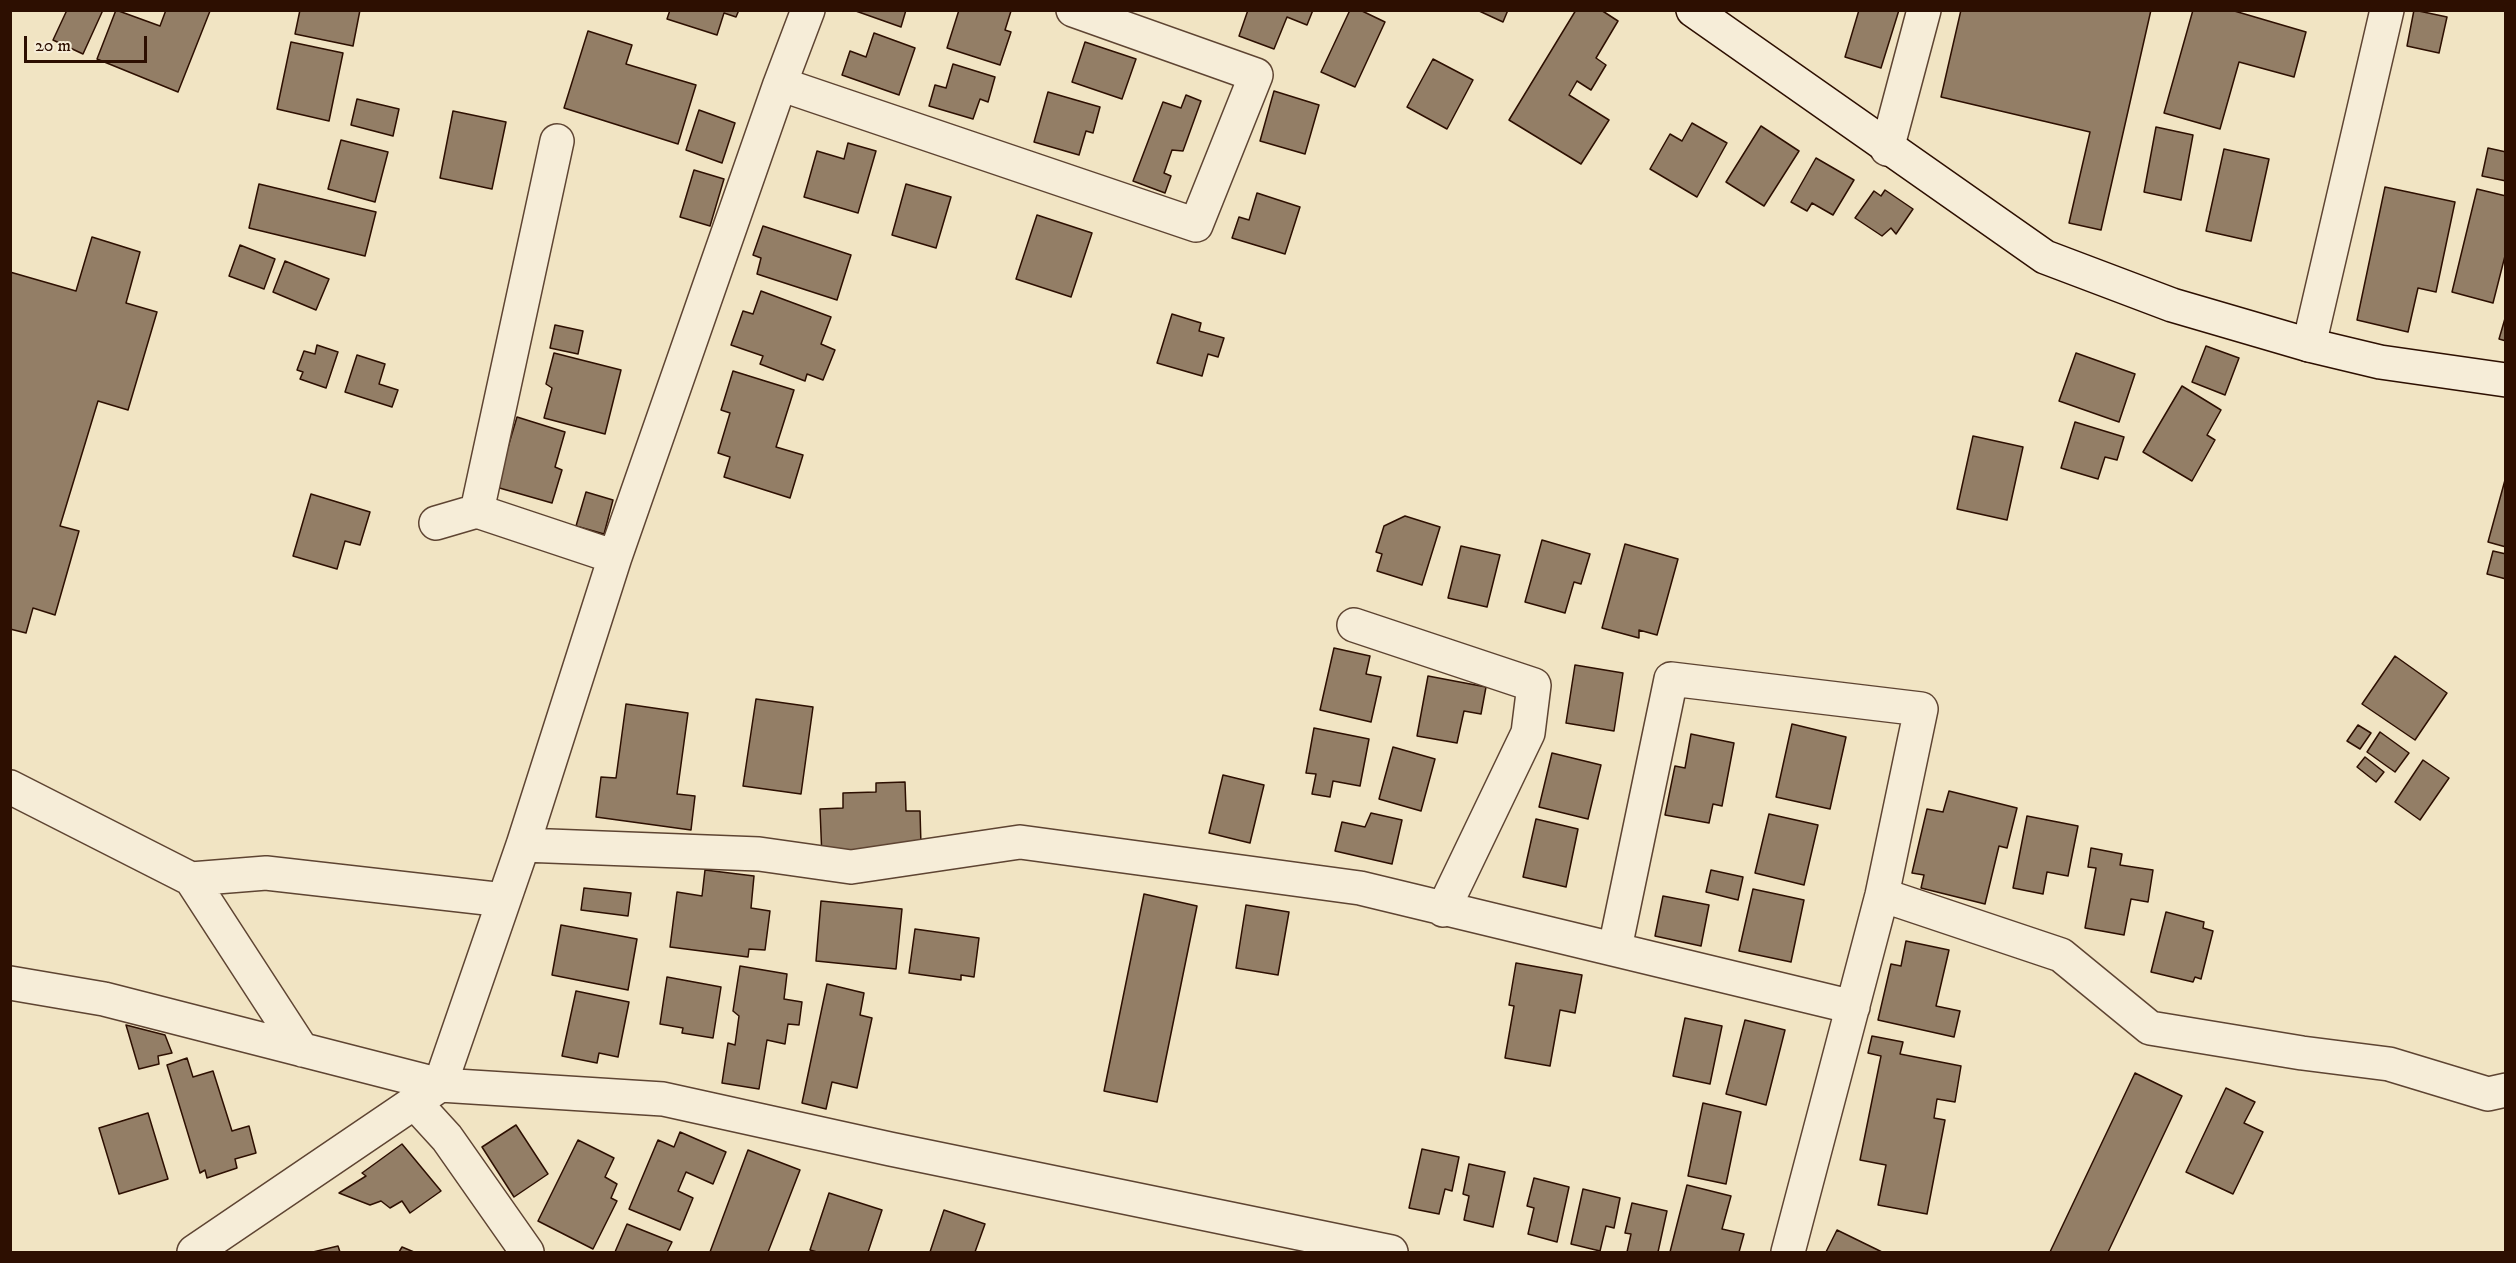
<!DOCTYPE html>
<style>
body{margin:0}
#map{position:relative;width:2516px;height:1263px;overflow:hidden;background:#f1e4c3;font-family:"IM FELL DW Pica",serif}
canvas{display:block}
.frame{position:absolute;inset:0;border:12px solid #2d0f01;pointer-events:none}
.scale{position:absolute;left:24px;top:36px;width:123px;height:27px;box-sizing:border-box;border:3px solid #2d0f01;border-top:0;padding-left:8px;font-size:18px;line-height:21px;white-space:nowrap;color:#2d0f01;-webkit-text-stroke:4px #f6edd8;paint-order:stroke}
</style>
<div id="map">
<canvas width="2516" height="1263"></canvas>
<div class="frame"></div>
<div class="scale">20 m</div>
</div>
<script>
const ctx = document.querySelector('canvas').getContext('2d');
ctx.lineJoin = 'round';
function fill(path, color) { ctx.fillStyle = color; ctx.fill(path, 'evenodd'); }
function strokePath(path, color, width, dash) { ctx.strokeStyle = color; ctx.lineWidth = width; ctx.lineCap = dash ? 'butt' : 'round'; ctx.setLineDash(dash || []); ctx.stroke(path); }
const building = new Path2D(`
 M 67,10 L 103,10 L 83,54 L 53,40 Z
 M 116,10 L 160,26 L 166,10 L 210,11 L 178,92 L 97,59 Z
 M 300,10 L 360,10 L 353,46 L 295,34 Z
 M 670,10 L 739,10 L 736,17 L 724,13 L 717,35 L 667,19 Z
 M 853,10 L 906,10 L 901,27 Z
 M 959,10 L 1011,11 L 1005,30 L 1011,32 L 1000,65 L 947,48 Z
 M 1248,10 L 1313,10 L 1307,25 L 1287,17 L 1274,49 L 1239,36 Z
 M 1350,10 L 1360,10 L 1385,22 L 1355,87 L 1321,72 Z
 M 1477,10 L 1508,10 L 1503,22 Z
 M 1576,10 L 1601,10 L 1618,21 L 1596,58 L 1606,65 L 1591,90 L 1577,81 L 1569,95 L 1609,120 L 1581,164 L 1509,120 Z
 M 1859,10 L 1899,10 L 1881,68 L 1845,57 Z
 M 1961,10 L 2151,10 L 2101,230 L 2069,223 L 2090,132 L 1941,97 Z
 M 2193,10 L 2231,10 L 2306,32 L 2294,77 L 2239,62 L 2220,129 L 2164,113 Z
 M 2414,10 L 2447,17 L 2439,53 L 2407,46 Z
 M 588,31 L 632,45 L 626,64 L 696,85 L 678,144 L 564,108 Z
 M 874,33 L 915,48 L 899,95 L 842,75 L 850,51 L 866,57 Z
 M 291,42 L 343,53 L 329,121 L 277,109 Z
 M 1085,42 L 1136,59 L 1122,99 L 1072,82 Z
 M 1433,59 L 1473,80 L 1447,129 L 1407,107 Z
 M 953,64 L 995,77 L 988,102 L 980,99 L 973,119 L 929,106 L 935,85 L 946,88 Z
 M 1274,91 L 1319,105 L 1305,154 L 1260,141 Z
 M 1048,92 L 1100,107 L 1093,133 L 1086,131 L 1079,155 L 1034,142 Z
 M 1186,95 L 1201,101 L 1183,151 L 1172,150 L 1164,173 L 1171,176 L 1165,193 L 1133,181 L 1163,102 L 1181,108 Z
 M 357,99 L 399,109 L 393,136 L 351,125 Z
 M 699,110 L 735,123 L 722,163 L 686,150 Z
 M 453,111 L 506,122 L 492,189 L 440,178 Z
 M 1692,123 L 1727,143 L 1697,197 L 1650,169 L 1670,134 L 1682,141 Z
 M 1761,126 L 1799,151 L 1764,206 L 1726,182 Z
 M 2156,127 L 2193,135 L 2181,200 L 2144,192 Z
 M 341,140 L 388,152 L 375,202 L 328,189 Z
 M 848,143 L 876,151 L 858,213 L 804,197 L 817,151 L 844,159 Z
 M 2488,148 L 2506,152 L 2506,181 L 2482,176 Z
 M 2224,149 L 2269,159 L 2251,241 L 2206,231 Z
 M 1816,158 L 1854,180 L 1833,215 L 1812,203 L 1807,211 L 1791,202 Z
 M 694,170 L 724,179 L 710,226 L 680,217 Z
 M 259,184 L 376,212 L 365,256 L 249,228 Z
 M 906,184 L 951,197 L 936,248 L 892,235 Z
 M 2385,187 L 2455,202 L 2436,292 L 2418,288 L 2408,332 L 2357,320 Z
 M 2477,189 L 2506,196 L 2506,252 L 2493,303 L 2452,292 Z
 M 1885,190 L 1913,209 L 1896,234 L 1891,228 L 1882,236 L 1855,218 L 1874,191 L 1881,196 Z
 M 1257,193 L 1300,207 L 1285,254 L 1232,238 L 1239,217 L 1249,220 Z
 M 1037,215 L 1092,233 L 1071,297 L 1016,279 Z
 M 763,226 L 851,255 L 837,300 L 757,274 L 761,258 L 753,255 Z
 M 92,237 L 140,252 L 126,303 L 157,312 L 128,410 L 98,401 L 60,526 L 79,531 L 55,615 L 33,608 L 26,633 L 10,629 L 10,272 L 76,291 Z
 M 240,245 L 275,259 L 264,289 L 229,276 Z
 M 285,261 L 329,279 L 316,310 L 273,292 Z
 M 761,291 L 831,317 L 821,344 L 835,350 L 823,380 L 807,374 L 805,381 L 760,364 L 763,356 L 731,345 L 743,311 L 753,314 Z
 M 1172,314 L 1201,323 L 1199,331 L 1224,338 L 1218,357 L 1208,354 L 1202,376 L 1157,363 Z
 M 2506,315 L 2506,341 L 2499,339 Z
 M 555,325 L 583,331 L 578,354 L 550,348 Z
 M 317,345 L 338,352 L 326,388 L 300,379 L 303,372 L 297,370 L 304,351 L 315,354 Z
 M 2206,346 L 2239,358 L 2225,395 L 2192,382 Z
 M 554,353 L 621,370 L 605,434 L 544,418 L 552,388 L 546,384 Z
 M 2076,353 L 2135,374 L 2119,422 L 2059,401 Z
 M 357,355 L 385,364 L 379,384 L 398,390 L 392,407 L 345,392 Z
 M 733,371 L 794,390 L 776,447 L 803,455 L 790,498 L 724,477 L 730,457 L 718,453 L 730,413 L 721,410 Z
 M 2182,386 L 2221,410 L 2207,435 L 2215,440 L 2192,481 L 2143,452 Z
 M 517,417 L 565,432 L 555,467 L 562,470 L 552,503 L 496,487 Z
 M 2075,422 L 2124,437 L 2117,460 L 2105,457 L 2098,479 L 2061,468 Z
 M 1973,436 L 2023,447 L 2007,520 L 1957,509 Z
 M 2505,480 L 2506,480 L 2506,547 L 2488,542 Z
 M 586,492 L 613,500 L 604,534 L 576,526 Z
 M 311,494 L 370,512 L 360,545 L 345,541 L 337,569 L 293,556 Z
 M 1405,516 L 1440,527 L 1422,585 L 1377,571 L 1382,554 L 1376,552 L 1384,526 Z
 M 1542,540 L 1590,554 L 1581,584 L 1574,582 L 1565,613 L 1525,602 Z
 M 1625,544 L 1678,559 L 1657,635 L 1639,630 L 1639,638 L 1602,628 Z
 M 1461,546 L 1500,555 L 1487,607 L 1448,598 Z
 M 2493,551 L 2506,554 L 2506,579 L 2487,574 Z
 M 1334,648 L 1370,656 L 1366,674 L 1381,677 L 1371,722 L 1320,710 Z
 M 2395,656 L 2447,693 L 2415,740 L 2362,704 Z
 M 1575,665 L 1623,673 L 1614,731 L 1566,723 Z
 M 1428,676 L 1486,687 L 1481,714 L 1464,711 L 1457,743 L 1417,736 Z
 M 756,699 L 813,707 L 801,794 L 743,786 Z
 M 626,704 L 688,713 L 677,794 L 695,796 L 691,830 L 596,817 L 601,777 L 616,778 Z
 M 1792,724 L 1846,737 L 1830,809 L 1776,797 Z
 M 2358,725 L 2371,733 L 2360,749 L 2347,741 Z
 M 1314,728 L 1369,739 L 1360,786 L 1333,781 L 1330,797 L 1312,794 L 1316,774 L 1306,773 Z
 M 2380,732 L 2409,753 L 2395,772 L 2367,752 Z
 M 1691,734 L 1734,743 L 1722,806 L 1713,804 L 1709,823 L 1665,815 L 1675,766 L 1685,768 Z
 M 1393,747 L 1435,759 L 1421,811 L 1379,799 Z
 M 1552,753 L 1601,765 L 1588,819 L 1539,807 Z
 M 2365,757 L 2384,772 L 2376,782 L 2357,767 Z
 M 2423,760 L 2449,778 L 2420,820 L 2395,802 Z
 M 1223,775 L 1264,785 L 1250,843 L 1209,833 Z
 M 905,782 L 906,811 L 920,811 L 921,846 L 822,858 L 820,809 L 843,808 L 843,793 L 876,792 L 876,783 Z
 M 1949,791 L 2017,808 L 2007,848 L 1999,846 L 1985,904 L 1921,888 L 1924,875 L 1912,873 L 1927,809 L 1943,812 Z
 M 1371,813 L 1402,820 L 1392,864 L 1335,851 L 1342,822 L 1365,827 Z
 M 1769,814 L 1818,825 L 1804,885 L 1755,873 Z
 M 2027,816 L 2078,826 L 2068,876 L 2047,872 L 2043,894 L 2013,888 Z
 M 1536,819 L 1578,829 L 1566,887 L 1523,877 Z
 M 2091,848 L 2122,854 L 2120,865 L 2153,870 L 2148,902 L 2131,899 L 2124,935 L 2085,928 L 2096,868 L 2088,867 Z
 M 705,870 L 754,876 L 751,908 L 770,911 L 765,950 L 749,949 L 748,957 L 670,947 L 677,892 L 702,896 Z
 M 1711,870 L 1743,877 L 1738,900 L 1706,892 Z
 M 584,888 L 631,893 L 628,916 L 581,910 Z
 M 1753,889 L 1804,900 L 1791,962 L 1739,951 Z
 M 1144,894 L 1197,906 L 1157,1102 L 1104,1091 Z
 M 1663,896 L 1709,905 L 1701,946 L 1655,936 Z
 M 821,901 L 902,909 L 896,969 L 816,961 Z
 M 1246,905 L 1289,912 L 1278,975 L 1236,968 Z
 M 2166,912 L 2204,922 L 2203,928 L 2213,931 L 2201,979 L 2195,977 L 2193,982 L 2151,972 Z
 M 561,925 L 637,939 L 628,990 L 552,975 Z
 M 915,929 L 979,938 L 974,977 L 961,975 L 961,980 L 909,973 Z
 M 1906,941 L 1949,950 L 1936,1006 L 1960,1011 L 1954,1037 L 1878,1020 L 1891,964 L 1901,966 Z
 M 1516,963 L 1582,975 L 1575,1013 L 1560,1010 L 1550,1066 L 1505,1058 L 1514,1006 L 1509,1005 Z
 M 740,966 L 787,974 L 784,999 L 802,1002 L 799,1025 L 788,1024 L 785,1044 L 767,1040 L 759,1089 L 722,1083 L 728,1043 L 735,1045 L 739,1016 L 733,1011 Z
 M 667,977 L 721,987 L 713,1038 L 682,1033 L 683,1028 L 660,1024 Z
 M 827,984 L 864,993 L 860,1015 L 872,1018 L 857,1088 L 832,1082 L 826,1109 L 802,1103 Z
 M 576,991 L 629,1002 L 618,1057 L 599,1053 L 597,1063 L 562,1056 Z
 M 1685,1018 L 1722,1026 L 1710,1084 L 1673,1076 Z
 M 1745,1020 L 1785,1030 L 1766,1105 L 1726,1094 Z
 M 126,1025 L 165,1035 L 172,1053 L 158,1056 L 159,1064 L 139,1069 Z
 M 1872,1036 L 1903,1042 L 1900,1054 L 1961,1066 L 1955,1102 L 1937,1099 L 1934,1118 L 1945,1120 L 1927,1214 L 1878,1205 L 1886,1165 L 1860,1160 L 1881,1056 L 1868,1053 Z
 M 187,1058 L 193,1077 L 213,1071 L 232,1131 L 249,1126 L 256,1153 L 235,1159 L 237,1168 L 207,1178 L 205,1170 L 200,1173 L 167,1065 Z
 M 2135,1073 L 2182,1096 L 2108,1252 L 2050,1252 Z
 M 2226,1088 L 2255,1102 L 2244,1123 L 2263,1132 L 2233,1194 L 2186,1172 Z
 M 1703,1103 L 1741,1112 L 1726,1184 L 1688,1176 Z
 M 148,1113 L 168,1179 L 119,1194 L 99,1128 Z
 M 516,1125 L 548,1174 L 514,1197 L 482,1147 Z
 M 680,1132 L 726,1152 L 713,1184 L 686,1172 L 678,1191 L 693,1198 L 680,1230 L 629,1209 L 658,1140 L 674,1147 Z
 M 578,1140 L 614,1158 L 605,1177 L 617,1184 L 611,1198 L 617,1201 L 593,1249 L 538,1221 Z
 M 402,1144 L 441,1191 L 410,1213 L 402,1201 L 390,1208 L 381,1201 L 370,1205 L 339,1193 L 366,1176 L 362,1173 Z
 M 1422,1149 L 1459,1157 L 1452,1191 L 1445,1189 L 1439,1214 L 1409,1208 Z
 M 748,1150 L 800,1170 L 768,1252 L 710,1252 Z
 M 1469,1164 L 1505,1172 L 1493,1227 L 1464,1220 L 1469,1196 L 1463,1194 Z
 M 1534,1178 L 1569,1187 L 1557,1242 L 1528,1234 L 1534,1208 L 1527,1206 Z
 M 1687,1185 L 1731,1196 L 1722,1229 L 1744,1234 L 1739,1252 L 1670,1252 Z
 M 1583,1189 L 1620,1198 L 1614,1228 L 1606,1226 L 1600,1251 L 1571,1244 Z
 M 829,1193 L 882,1210 L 868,1252 L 817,1252 L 810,1250 Z
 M 1632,1203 L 1667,1211 L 1658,1252 L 1627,1252 L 1631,1234 L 1625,1233 Z
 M 944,1210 L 985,1224 L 975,1252 L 930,1252 Z
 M 627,1224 L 672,1242 L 667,1252 L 615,1252 Z
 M 1837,1230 L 1882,1252 L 1826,1252 Z
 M 338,1246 L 340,1252 L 313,1252 Z
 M 402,1247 L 414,1252 L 399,1252 Z`);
fill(building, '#937e66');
strokePath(building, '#2d0f01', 1.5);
const street = new Path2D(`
 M 780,84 L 1196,225 L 1256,75 L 1073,10
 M 1887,149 L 1924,10
 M 2309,345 L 2387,10
 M 477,511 L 557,141
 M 436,523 L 477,511 L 615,557
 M 1354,625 L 1534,685 L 1528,733 L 1443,910
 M 10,787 L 191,879 L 266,873 L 504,900
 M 523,845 L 759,854 L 851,867 L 1020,842 L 1360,888 L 1853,1007
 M 191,879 L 302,1050
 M 1882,895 L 2061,955 L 2150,1028 L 2302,1053 L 2389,1064 L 2488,1094 L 2506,1090
 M 1615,948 L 1671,679 L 1921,709 L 1882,895 L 1788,1252
 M 10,983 L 104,999 L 440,1085 L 663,1099 L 890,1149 L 1391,1252
 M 415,1103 L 447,1138 L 527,1252
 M 194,1252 L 440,1085 L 523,845 L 615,557 L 780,84 L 808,10`);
const secondary = new Path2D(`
 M 1693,10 L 2045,257 L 2172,305 L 2309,345 L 2380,362 L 2506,380`);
strokePath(street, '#5e4432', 36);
strokePath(secondary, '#2d0f01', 36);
strokePath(street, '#f6edd8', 33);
strokePath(secondary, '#f6edd8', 33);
</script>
